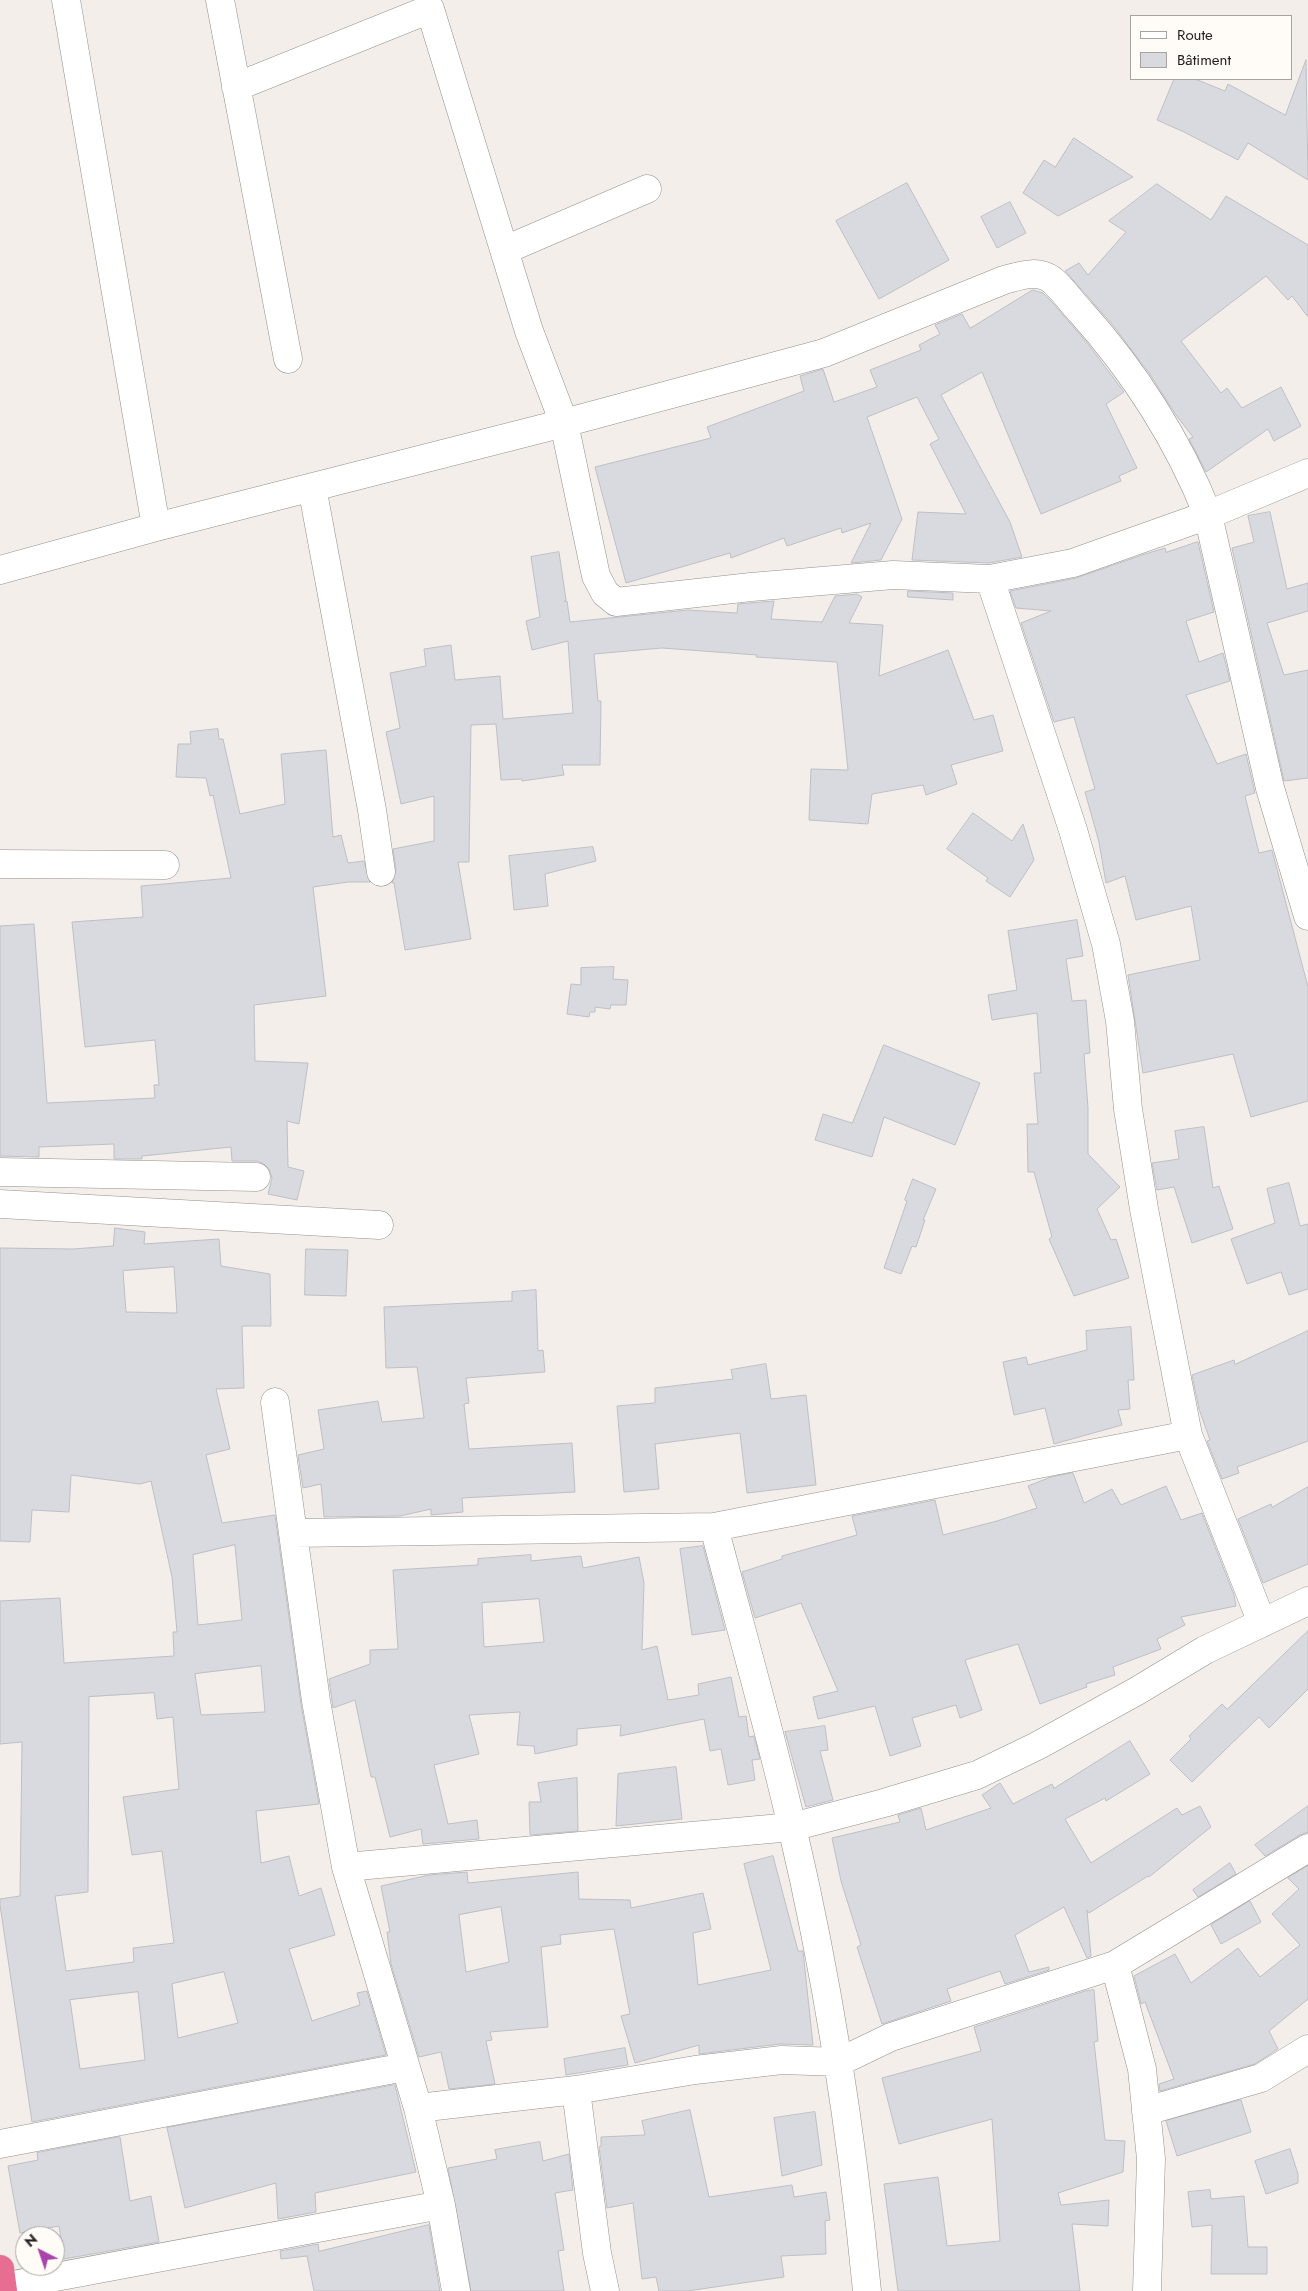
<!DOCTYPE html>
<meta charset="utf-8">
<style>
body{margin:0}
#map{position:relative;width:1308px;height:2291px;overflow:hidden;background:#f3eee9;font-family:Jost,sans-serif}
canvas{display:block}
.legend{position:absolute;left:1130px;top:15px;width:162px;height:65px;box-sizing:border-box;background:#fffbf7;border:1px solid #a6a3a0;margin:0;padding:6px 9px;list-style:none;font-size:15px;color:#211f1e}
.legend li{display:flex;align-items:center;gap:10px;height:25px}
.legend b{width:25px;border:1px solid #a6a3a0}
.north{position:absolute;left:15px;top:2226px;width:50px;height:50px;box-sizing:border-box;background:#fffbf7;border:1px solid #a6a3a0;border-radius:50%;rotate:319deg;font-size:14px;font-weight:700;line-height:20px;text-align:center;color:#211f1e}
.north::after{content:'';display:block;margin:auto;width:18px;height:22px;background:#a845ab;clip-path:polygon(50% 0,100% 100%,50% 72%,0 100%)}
</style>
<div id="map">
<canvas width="1308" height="2291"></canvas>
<ul class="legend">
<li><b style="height:6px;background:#fff"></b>Route</li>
<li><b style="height:14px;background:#d9d9e0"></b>Bâtiment</li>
</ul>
<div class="north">N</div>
</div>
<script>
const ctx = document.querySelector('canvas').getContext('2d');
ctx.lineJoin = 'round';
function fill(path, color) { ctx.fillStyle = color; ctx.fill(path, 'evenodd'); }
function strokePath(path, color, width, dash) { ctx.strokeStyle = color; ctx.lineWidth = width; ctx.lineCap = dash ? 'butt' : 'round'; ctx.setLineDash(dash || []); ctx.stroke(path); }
const building = new Path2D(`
 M 1306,60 L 1308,180 L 1248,143 L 1238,160 L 1184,132 L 1157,120 L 1174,79 L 1195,79 L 1225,91 L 1228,84 L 1285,115 Z
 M 1074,138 L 1133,177 L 1058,216 L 1023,193 L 1044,160 L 1055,167 Z
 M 907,183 L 949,260 L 879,299 L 836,221 Z
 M 1157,184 L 1211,220 L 1226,196 L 1308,245 L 1308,317 L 1292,296 L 1288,300 L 1266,276 L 1181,341 L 1221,393 L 1227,388 L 1242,408 L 1281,387 L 1301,426 L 1274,441 L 1268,429 L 1206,472 L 1189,439 L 1193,437 L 1176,415 L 1149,373 L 1112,324 L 1065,271 L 1079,263 L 1088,275 L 1126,232 L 1109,221 Z
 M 1010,202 L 1026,233 L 997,248 L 981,217 Z
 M 1033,290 L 1043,293 L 1051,301 L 1088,344 L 1124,392 L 1106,404 L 1137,468 L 1119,476 L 1121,481 L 1041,514 L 982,372 L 941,395 L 1010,522 L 1022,557 L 989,563 L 912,560 L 918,512 L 966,514 L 930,444 L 939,439 L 917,397 L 867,417 L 902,519 L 881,560 L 851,563 L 871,523 L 842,533 L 841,528 L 787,546 L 784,538 L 731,558 L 730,553 L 626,583 L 595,467 L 711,438 L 707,427 L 804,391 L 800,376 L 823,369 L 834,402 L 877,387 L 870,370 L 921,350 L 919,345 L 940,334 L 935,325 L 962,314 L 970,328 Z
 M 1270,512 L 1287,589 L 1308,583 L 1308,611 L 1267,623 L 1284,675 L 1308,670 L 1308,778 L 1284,781 L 1232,548 L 1254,542 L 1248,516 Z
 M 1198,542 L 1214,612 L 1186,621 L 1199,662 L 1223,653 L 1230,681 L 1186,695 L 1217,764 L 1246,754 L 1255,793 L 1245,796 L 1259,853 L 1272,850 L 1308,987 L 1308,1101 L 1251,1117 L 1233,1054 L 1143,1073 L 1128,975 L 1200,960 L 1191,906 L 1136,920 L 1125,876 L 1106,883 L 1099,842 L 1085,792 L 1095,789 L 1074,717 L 1054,722 L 1021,623 L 1051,611 L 1016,608 L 1010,591 L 1076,578 L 1145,554 L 1165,548 L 1166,552 Z
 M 559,552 L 566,600 L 564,601 L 567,601 L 570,622 L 688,610 L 737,613 L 738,604 L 774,601 L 771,619 L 822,622 L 835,596 L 857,594 L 862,597 L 849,623 L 883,625 L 879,676 L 948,650 L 974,720 L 993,715 L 1003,751 L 951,765 L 957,784 L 926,795 L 923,785 L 872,794 L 868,824 L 809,820 L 811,769 L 848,770 L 837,662 L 756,657 L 757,655 L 662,648 L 594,654 L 598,701 L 601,701 L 600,765 L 562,765 L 564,775 L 522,781 L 522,779 L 501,780 L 496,724 L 471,725 L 469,862 L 458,862 L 471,939 L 405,950 L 394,883 L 392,883 L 396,870 L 393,849 L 434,841 L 434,796 L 401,804 L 386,732 L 400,728 L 390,673 L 426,666 L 424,649 L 451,645 L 455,680 L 500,676 L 503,719 L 573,713 L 568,641 L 532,650 L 526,621 L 540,617 L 531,557 Z
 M 908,591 L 953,593 L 953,600 L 908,597 Z
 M 218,729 L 219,739 L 223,739 L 240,814 L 285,804 L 281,754 L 326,750 L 333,837 L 341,835 L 348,863 L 364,861 L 370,882 L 348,882 L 313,887 L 326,996 L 254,1005 L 255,1061 L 308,1063 L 299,1124 L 287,1121 L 288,1167 L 304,1171 L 297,1200 L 268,1194 L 272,1178 L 269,1169 L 264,1164 L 257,1161 L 232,1161 L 231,1147 L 142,1156 L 142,1159 L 114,1159 L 114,1144 L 39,1147 L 39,1157 L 0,1156 L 0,926 L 34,924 L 47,1103 L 155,1098 L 154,1085 L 159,1085 L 155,1040 L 85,1047 L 72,922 L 143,917 L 141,886 L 231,878 L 213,795 L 210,796 L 206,778 L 176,777 L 178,744 L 191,744 L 190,732 Z
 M 973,813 L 1012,841 L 1023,824 L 1034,860 L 1010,897 L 986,881 L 988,878 L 947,849 Z
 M 593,847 L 596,861 L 545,874 L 548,906 L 514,910 L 509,856 Z
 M 1077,920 L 1083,956 L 1066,959 L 1072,1001 L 1086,1000 L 1090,1053 L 1084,1054 L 1088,1108 L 1088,1154 L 1120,1187 L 1097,1209 L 1111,1240 L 1116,1239 L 1129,1278 L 1074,1296 L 1049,1239 L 1052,1237 L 1034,1172 L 1028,1172 L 1027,1124 L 1038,1124 L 1034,1073 L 1041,1073 L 1037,1013 L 992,1020 L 988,995 L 1017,990 L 1008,931 Z
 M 614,967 L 613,979 L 628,980 L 626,1005 L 611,1005 L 610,1009 L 595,1007 L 595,1012 L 590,1012 L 589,1017 L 567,1014 L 571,984 L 581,985 L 581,968 Z
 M 884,1045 L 980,1083 L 955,1145 L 884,1117 L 872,1157 L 815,1140 L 823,1114 L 852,1123 Z
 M 1204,1127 L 1213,1188 L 1219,1186 L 1233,1229 L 1192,1243 L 1174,1187 L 1157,1190 L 1152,1163 L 1179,1159 L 1175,1131 Z
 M 913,1179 L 936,1189 L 923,1220 L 925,1220 L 916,1247 L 912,1246 L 901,1274 L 884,1268 L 907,1201 L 905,1200 Z
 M 1289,1183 L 1300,1226 L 1308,1224 L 1308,1289 L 1289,1295 L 1281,1272 L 1247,1284 L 1231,1239 L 1275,1223 L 1267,1189 Z
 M 115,1228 L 145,1232 L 144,1244 L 219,1239 L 221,1266 L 270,1274 L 271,1326 L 242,1326 L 244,1388 L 216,1389 L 230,1449 L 206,1455 L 222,1523 L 275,1515 L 301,1704 L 319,1804 L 256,1811 L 261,1863 L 289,1856 L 299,1896 L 321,1888 L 335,1935 L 289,1949 L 312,2021 L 360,2005 L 357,1993 L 367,1991 L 386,2055 L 32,2122 L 0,1905 L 0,1899 L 20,1896 L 22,1742 L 0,1744 L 0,1601 L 60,1598 L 64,1663 L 174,1656 L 173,1632 L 177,1632 L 172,1577 L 151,1481 L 140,1484 L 71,1475 L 69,1512 L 32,1510 L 30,1542 L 0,1541 L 0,1248 L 73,1249 L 113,1246 ZM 174,1267 L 177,1313 L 126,1312 L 123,1271 ZM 235,1545 L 242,1620 L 198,1625 L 193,1555 ZM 261,1666 L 265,1712 L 201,1715 L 195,1674 ZM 154,1693 L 157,1719 L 173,1717 L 179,1789 L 123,1797 L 132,1855 L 162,1851 L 174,1943 L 133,1948 L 134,1962 L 66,1971 L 55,1896 L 88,1892 L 89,1697 ZM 224,1972 L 238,2023 L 178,2038 L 172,1984 ZM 138,1992 L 145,2060 L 80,2069 L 70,2000 Z
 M 306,1249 L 348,1250 L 346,1296 L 305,1295 Z
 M 536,1290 L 538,1351 L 543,1350 L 545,1372 L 466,1378 L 469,1403 L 464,1404 L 469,1449 L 572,1443 L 575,1492 L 462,1498 L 463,1512 L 431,1515 L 431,1509 L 400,1516 L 324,1517 L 321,1484 L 303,1488 L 298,1455 L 324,1449 L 318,1410 L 378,1401 L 382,1422 L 424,1418 L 417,1367 L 386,1368 L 384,1307 L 512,1301 L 512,1292 Z
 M 1131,1327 L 1134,1380 L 1128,1380 L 1130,1409 L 1118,1410 L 1122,1425 L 1054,1444 L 1045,1408 L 1014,1415 L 1003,1362 L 1026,1357 L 1028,1365 L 1087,1350 L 1086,1331 Z
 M 1308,1331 L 1308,1441 L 1237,1467 L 1239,1473 L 1222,1479 L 1207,1441 L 1210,1440 L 1199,1409 L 1192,1375 L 1234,1360 L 1235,1364 Z
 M 766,1364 L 771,1399 L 806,1395 L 816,1485 L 747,1493 L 740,1433 L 655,1444 L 659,1489 L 624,1492 L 617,1406 L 655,1403 L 655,1388 L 733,1379 L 731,1370 Z
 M 1073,1473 L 1084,1503 L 1112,1489 L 1121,1505 L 1166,1486 L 1181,1520 L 1202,1513 L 1234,1595 L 1236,1606 L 1181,1617 L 1185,1625 L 1157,1639 L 1161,1649 L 1113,1667 L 1115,1675 L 1086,1684 L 1087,1687 L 1040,1704 L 1018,1644 L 965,1660 L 982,1710 L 960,1718 L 956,1705 L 912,1718 L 921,1746 L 890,1756 L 875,1706 L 818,1719 L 813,1697 L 838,1691 L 801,1603 L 755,1618 L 742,1572 L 782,1559 L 782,1556 L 857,1535 L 852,1516 L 935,1500 L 943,1535 L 997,1521 L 1037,1508 L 1028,1486 L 1051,1477 Z
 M 1308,1487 L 1308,1564 L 1263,1583 L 1238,1519 L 1271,1504 L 1272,1507 Z
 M 703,1546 L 725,1630 L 692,1635 L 680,1549 Z
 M 531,1555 L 531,1561 L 581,1556 L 583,1568 L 639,1557 L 644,1583 L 642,1650 L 657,1646 L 668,1700 L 699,1695 L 698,1684 L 731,1677 L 739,1717 L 746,1716 L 749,1737 L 754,1736 L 760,1759 L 752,1760 L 755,1780 L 728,1785 L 721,1749 L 710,1751 L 704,1719 L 620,1736 L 621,1725 L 577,1729 L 577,1745 L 535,1754 L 534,1746 L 517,1745 L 520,1712 L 469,1715 L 479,1754 L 434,1765 L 448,1824 L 477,1820 L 479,1839 L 423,1844 L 421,1829 L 390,1837 L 375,1777 L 371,1777 L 355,1700 L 333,1708 L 329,1679 L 370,1664 L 370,1650 L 398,1649 L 393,1570 L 478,1565 L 478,1559 ZM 539,1599 L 544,1642 L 484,1647 L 482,1603 Z
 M 1308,1631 L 1308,1689 L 1269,1728 L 1259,1717 L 1192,1782 L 1170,1760 L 1191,1739 L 1189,1736 L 1222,1704 L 1227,1709 Z
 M 825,1726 L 828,1750 L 820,1751 L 833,1800 L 806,1807 L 785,1732 Z
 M 1130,1741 L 1150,1774 L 1106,1801 L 1105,1798 L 1065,1819 L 1091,1863 L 1177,1808 L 1182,1815 L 1200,1806 L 1211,1827 L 1149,1877 L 1148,1876 L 1089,1913 L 1087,1910 L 1091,1956 L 1087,1958 L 1064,1907 L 1015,1935 L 1029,1972 L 1049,1967 L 1049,1970 L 1005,1984 L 1000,1971 L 947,1989 L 951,2001 L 882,2024 L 857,1947 L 861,1945 L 841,1881 L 832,1838 L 900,1822 L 898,1815 L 921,1808 L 926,1830 L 991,1808 L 982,1795 L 1000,1783 L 1013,1804 L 1052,1784 L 1054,1788 Z
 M 676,1767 L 682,1819 L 616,1826 L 618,1774 Z
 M 577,1778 L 578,1831 L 530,1835 L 529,1802 L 541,1802 L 538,1783 Z
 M 1308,1806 L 1308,1832 L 1300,1835 L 1265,1856 L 1255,1845 Z
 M 773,1856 L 798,1951 L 803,1951 L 813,2045 L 780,2044 L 699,2054 L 699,2045 L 635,2063 L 621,2016 L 630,2014 L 614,1929 L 560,1935 L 561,1944 L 541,1947 L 548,2027 L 490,2032 L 492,2040 L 486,2041 L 495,2084 L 449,2089 L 441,2052 L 419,2057 L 391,1964 L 387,1932 L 390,1932 L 381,1886 L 429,1875 L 467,1872 L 468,1883 L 578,1872 L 579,1899 L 630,1900 L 631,1908 L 703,1893 L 711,1929 L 693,1933 L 698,1985 L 771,1970 L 744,1864 ZM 501,1907 L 509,1962 L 466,1972 L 459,1915 Z
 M 1230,1863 L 1236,1874 L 1198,1897 L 1193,1890 Z
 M 1308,1866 L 1308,1999 L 1269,2031 L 1278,2049 L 1255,2064 L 1160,2091 L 1159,2084 L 1174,2079 L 1145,2002 L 1141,2004 L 1134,1976 L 1175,1954 L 1191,1983 L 1238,1948 L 1260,1977 L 1300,1945 L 1272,1914 L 1299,1889 L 1288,1878 Z
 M 1250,1901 L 1261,1922 L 1221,1944 L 1211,1925 Z
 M 1094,1990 L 1098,2041 L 1094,2042 L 1105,2140 L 1125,2141 L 1123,2172 L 1058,2193 L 1061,2205 L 1109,2200 L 1108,2226 L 1072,2224 L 1080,2291 L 898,2291 L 884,2184 L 938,2177 L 947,2246 L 1000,2241 L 992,2119 L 899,2144 L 882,2078 L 981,2051 L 974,2027 L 1085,1991 Z
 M 625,2048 L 628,2065 L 566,2075 L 564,2059 Z
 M 395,2085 L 416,2172 L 315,2193 L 316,2212 L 278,2219 L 276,2183 L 185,2208 L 167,2128 Z
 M 1241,2100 L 1251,2132 L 1177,2156 L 1166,2121 Z
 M 690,2110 L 709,2197 L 792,2185 L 794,2197 L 826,2192 L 830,2220 L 825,2221 L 826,2254 L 781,2256 L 784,2277 L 687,2291 L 659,2291 L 656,2277 L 642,2279 L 633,2203 L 607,2208 L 599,2147 L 601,2146 L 601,2137 L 645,2135 L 642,2121 Z
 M 815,2112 L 822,2165 L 782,2176 L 774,2118 Z
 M 120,2137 L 130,2201 L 151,2196 L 159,2242 L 64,2259 L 59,2226 L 20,2233 L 8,2166 L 38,2160 L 37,2153 Z
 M 540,2142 L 543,2161 L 569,2154 L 573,2190 L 555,2193 L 564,2250 L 558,2251 L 564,2291 L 471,2291 L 448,2168 L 497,2159 L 495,2150 Z
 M 1290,2149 L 1298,2174 L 1298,2183 L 1266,2194 L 1255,2161 Z
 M 1210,2190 L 1211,2199 L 1244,2196 L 1248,2247 L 1267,2247 L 1267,2274 L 1211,2274 L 1212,2225 L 1192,2227 L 1188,2192 Z
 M 429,2225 L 440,2291 L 314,2291 L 307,2256 L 281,2259 L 280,2251 L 318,2244 L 319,2251 Z`);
fill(building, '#d9d9e0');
strokePath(building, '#bebfc5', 1);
const minor = new Path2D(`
 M 66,0 L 156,527
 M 220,0 L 288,359
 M 236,87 L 430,9 L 529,331 L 564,423 L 596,576 L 605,593 L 616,602 L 751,587 L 893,575 L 990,579 L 1073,563 L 1208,515 L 1308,473
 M 505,250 L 647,189
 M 312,487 L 372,810 L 381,872
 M 0,570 L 156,527 L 564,423 L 824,353 L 1004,280 C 1020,276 1037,269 1052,280 C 1062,288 1071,302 1080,311 C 1134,371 1178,440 1208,515 L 1270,788 L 1308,916
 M 990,579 L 1073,830 L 1106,944 L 1120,1021 L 1128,1109 L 1144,1209 L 1188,1435 L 1262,1623
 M 0,864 L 165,865
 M 0,1172 L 256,1177
 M 0,1204 L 379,1225
 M 275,1402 L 316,1701 L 346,1867 L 418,2108 L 441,2205 L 456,2291
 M 714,1527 C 740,1627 769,1726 792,1827 C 828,1979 852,2135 867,2291
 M 294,1533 L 714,1527 L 1188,1435
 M 346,1867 L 792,1827 L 884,1803 L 977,1775 L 1037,1746 L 1137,1691 L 1205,1650 L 1308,1601
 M 1115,1965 L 1142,2069 L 1151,2159 L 1147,2291
 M 576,2090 L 597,2253 L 605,2291
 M 418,2108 L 576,2090 L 695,2070 L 782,2060 L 839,2062 L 891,2037 L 1115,1965 L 1308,1848
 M 1146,2111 L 1261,2078 L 1308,2049
 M 0,2144 L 405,2067
 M 2,2287 L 441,2205`);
const highway = new Path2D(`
 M 0,2269 L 3,2291`);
strokePath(minor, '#95918c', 29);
strokePath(highway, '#cac9c9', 29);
strokePath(minor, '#fff', 28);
strokePath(highway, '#e76e92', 28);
</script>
